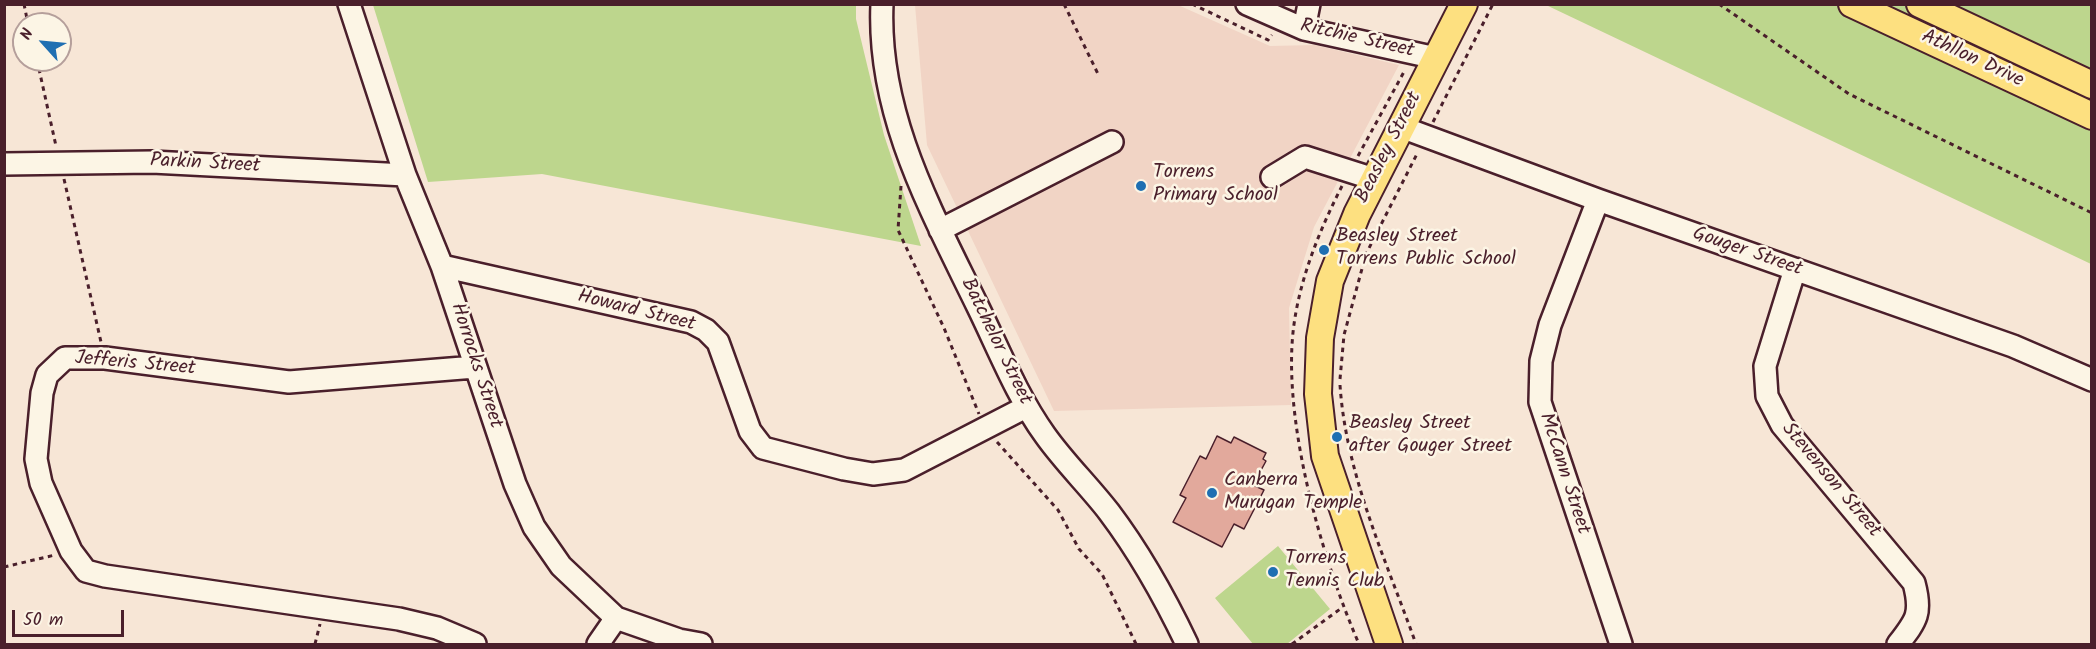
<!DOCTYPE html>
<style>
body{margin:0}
#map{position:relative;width:2096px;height:649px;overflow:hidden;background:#f7e6d6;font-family:Kalam,sans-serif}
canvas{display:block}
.frame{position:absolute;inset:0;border:6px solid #4a1f2b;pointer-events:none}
.north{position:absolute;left:12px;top:12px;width:60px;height:60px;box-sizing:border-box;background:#fcf5e5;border:2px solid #b59f9b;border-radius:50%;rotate:297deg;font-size:16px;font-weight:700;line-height:24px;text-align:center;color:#4a1f2b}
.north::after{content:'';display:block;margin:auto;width:21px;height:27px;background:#1f6fb2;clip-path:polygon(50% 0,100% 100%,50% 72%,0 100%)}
.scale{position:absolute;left:12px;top:610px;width:112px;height:27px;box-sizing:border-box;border:3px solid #4a1f2b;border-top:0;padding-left:8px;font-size:18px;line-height:21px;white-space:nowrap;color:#4a1f2b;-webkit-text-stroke:4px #fcf5e5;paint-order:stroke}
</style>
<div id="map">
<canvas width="2096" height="649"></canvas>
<div class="frame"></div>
<div class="north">N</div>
<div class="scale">50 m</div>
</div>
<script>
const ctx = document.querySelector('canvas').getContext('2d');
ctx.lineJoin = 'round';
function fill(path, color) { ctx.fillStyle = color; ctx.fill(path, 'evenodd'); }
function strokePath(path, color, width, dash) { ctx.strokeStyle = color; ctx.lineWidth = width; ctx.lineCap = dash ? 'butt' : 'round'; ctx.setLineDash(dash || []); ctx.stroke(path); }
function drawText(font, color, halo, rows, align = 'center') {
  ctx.font = font + ' Kalam,sans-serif'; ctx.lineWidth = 5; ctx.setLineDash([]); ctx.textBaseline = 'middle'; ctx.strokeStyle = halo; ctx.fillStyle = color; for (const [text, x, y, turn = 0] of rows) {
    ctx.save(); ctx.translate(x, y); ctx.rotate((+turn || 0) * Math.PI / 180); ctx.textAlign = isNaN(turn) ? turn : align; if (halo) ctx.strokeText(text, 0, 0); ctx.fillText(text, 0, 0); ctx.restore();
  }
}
fill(new Path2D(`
 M 915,5 L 1178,5 L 1270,46 L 1315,45 L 1399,65 L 1314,227 L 1289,308 L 1291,405 L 1054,411 L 927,145 Z`), '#f1d4c5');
fill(new Path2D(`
 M 373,5 L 856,5 L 856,19 L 884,135 L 921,246 L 542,174 L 428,182 Z
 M 1546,5 L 2091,5 L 2091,264 Z
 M 1278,546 L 1330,609 L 1287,644 L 1253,644 L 1215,598 Z`), '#bdd68d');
const building = new Path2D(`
 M 1217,436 L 1231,443 L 1234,437 L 1266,453 L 1263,459 L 1266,461 L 1253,485 L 1264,490 L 1244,529 L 1234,524 L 1222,547 L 1173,522 L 1186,498 L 1180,495 L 1200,456 L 1206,459 Z`);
fill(building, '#e2a99c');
strokePath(building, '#4a1f2b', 1.5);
const minor = new Path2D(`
 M 349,4 L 405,175 L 442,266 L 515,484 L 534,527 L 561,566 L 616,618 L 679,640 L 701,644
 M 882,4 C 877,115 931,210 978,307 C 999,350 1017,396 1045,435 C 1064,462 1089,486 1109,512 C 1140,553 1165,598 1187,644
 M 1247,4 L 1304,29 L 1436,58
 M 1304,29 L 1309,4
 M 1401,127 L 1598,200 L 2013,346 L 2092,380
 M 4,164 L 152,162 L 405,175
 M 1272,177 L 1305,157 L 1374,179
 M 1598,200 L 1550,325 L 1541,361 L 1540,402 L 1621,644
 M 940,230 L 1112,142
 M 442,266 L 691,322 L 706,330 L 718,342 L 750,431 L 763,448 L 844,469 L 873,474 L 904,470 L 1026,407
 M 1795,269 L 1765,366 L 1767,396 L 1782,425 L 1914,583 C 1922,613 1917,620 1898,644
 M 475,367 L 289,382 L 105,358 L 65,358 L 47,375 L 42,393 L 36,459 L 41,483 L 71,551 L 86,571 L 105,576 L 399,619 L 437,628 L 475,644
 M 598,644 L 616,618`);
const major = new Path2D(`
 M 1852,4 L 2092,116
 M 1920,4 L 2092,85
 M 1389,644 L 1325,456 L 1318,394 L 1320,338 L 1330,281 L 1357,214 L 1464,4`);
strokePath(minor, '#4a1f2b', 26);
strokePath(major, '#4a1f2b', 30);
strokePath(new Path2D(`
 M 24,4 L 28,24
 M 1064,4 L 1099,76
 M 1192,4 L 1268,40 L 1272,35
 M 1719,4 L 1849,94 L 2092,213
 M 37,60 L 56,146
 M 1433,122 L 1493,4
 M 1358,156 L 1405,70
 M 64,179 L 101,342
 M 901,186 L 898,230 L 944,328 L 979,414
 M 1342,186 C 1317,235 1295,290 1292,345 C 1287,436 1323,561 1359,644
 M 1340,379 L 1344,335 L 1366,254 L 1418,152
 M 1340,385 C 1346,475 1386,560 1416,644
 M 997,442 L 1058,510 L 1079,549 L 1102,574 L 1136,644
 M 4,567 L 55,555
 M 315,644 L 320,624
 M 1292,644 L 1343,607`), '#4a1f2b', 3, [4.5, 4.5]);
strokePath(minor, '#fcf5e5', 21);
strokePath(major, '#fde080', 26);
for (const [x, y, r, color] of [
 [1141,186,6,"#1f6fb2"],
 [1324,250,6,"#1f6fb2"],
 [1337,437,6,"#1f6fb2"],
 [1212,493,6,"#1f6fb2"],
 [1273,572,6,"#1f6fb2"]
]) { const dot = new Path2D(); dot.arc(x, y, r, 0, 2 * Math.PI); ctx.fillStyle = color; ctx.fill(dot); strokePath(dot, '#fcf5e5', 2); }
drawText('20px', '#4a1f2b', '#fcf5e5', [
 ["Ritchie Street",1357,40,13],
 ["Athllon Drive",1972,60,25],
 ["Beasley Street",1390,148,-63],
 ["Parkin Street",205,165,3],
 ["Gouger Street",1747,253,19],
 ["Howard Street",636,312,14],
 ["Batchelor Street",995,342,64],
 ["Jefferis Street",135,365,5],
 ["Horrocks Street",475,366,72],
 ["McCann Street",1563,474,72],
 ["Stevenson Street",1830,481,50]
]);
drawText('20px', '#4a1f2b', '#fcf5e5', [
 ["Torrens",1153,174],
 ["Primary School",1153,197],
 ["Beasley Street",1336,238],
 ["Torrens Public School",1336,261],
 ["Beasley Street",1349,425],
 ["after Gouger Street",1349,448],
 ["Canberra",1224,482],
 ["Murugan Temple",1224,505],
 ["Torrens",1285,560],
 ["Tennis Club",1285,583]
], 'left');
</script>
